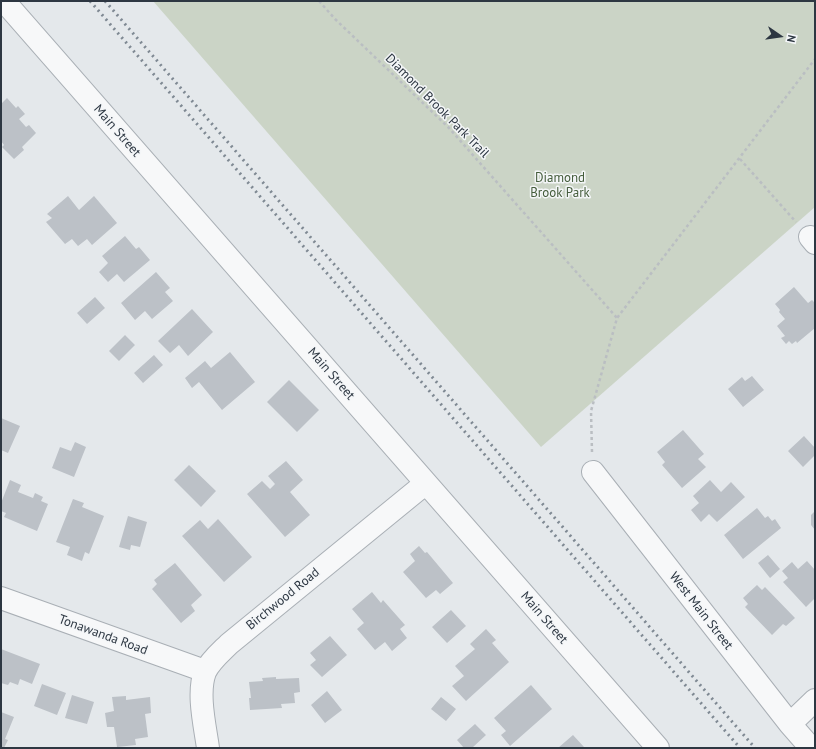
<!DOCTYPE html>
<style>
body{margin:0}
#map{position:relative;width:816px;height:749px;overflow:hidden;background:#e4e8eb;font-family:"PT Sans",sans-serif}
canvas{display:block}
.frame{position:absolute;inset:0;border:2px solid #2d3742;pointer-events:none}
.north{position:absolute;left:760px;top:16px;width:40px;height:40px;-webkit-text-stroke:3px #f4f6f8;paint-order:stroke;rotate:103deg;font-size:11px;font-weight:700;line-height:16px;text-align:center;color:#2d3742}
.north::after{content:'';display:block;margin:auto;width:14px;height:18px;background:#2d3742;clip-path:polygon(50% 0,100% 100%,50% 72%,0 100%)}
</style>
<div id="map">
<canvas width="816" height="749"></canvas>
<div class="frame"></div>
<div class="north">N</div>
</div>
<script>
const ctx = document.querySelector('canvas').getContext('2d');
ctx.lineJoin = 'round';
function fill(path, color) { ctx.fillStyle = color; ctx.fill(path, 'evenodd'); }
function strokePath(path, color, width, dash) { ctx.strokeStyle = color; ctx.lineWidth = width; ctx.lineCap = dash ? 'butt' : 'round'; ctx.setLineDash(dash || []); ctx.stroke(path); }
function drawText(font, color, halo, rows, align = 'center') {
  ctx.font = font + ' "PT Sans",sans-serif'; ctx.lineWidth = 3; ctx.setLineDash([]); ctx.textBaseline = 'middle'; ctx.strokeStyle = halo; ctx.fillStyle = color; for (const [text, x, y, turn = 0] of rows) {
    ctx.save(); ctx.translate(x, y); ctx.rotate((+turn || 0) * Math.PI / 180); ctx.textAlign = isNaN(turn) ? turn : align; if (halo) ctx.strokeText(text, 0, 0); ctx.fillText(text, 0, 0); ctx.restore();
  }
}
fill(new Path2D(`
 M 153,1 L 815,1 L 815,207 L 541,447 Z`), '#cbd4c6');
fill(new Path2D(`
 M 7,98 L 16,108 L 18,106 L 25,114 L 19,119 L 26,127 L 29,125 L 36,133 L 22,147 L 24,150 L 14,159 L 2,147 L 4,145 L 1,141 L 1,104 Z
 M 68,196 L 79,210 L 94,196 L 117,223 L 92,245 L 87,239 L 78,246 L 72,239 L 65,244 L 46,222 L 52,218 L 47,214 Z
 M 125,236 L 136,249 L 139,247 L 150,260 L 124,282 L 117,274 L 108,282 L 99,272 L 108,263 L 102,256 Z
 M 156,272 L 170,288 L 165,292 L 173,301 L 152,319 L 145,311 L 135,320 L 121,303 Z
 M 794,287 L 808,303 L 812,300 L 815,303 L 815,328 L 797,343 L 796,341 L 792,344 L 789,341 L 786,344 L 781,338 L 785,336 L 777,326 L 785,319 L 779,312 L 780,310 L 775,304 Z
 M 95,297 L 105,308 L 87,324 L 77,313 Z
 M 192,309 L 213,332 L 188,356 L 179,345 L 170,353 L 158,341 Z
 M 125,335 L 135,345 L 119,361 L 109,351 Z
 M 230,352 L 255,382 L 222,410 L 199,382 L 192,388 L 185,378 L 205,361 L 211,368 Z
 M 154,355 L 163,365 L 143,383 L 134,373 Z
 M 752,376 L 764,390 L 743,407 L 728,389 L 742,377 L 745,381 Z
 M 289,380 L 319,410 L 297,432 L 267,402 Z
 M 1,418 L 20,426 L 8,453 L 1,450 Z
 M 683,430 L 704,454 L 698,459 L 706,467 L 682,488 L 662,465 L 665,462 L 657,452 Z
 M 804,436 L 815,448 L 815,455 L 803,467 L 788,451 Z
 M 75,442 L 86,447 L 74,477 L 52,468 L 60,447 L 71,451 Z
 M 286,461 L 303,480 L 290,492 L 310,515 L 285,537 L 247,494 L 262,481 L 270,489 L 275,484 L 268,476 Z
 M 189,465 L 216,491 L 201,507 L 174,480 Z
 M 10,480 L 21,485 L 18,492 L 33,498 L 35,493 L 43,497 L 41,501 L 48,504 L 37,531 L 4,517 L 6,513 L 1,511 L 1,503 Z
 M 710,480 L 721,492 L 731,482 L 745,497 L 717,522 L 709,514 L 701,522 L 691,510 L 699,503 L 693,496 Z
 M 73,499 L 84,503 L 82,507 L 104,516 L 89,554 L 85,552 L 82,561 L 67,555 L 70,547 L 56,542 Z
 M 757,508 L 765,518 L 768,516 L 772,521 L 775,519 L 781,528 L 743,559 L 724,535 Z
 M 815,511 L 815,530 L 811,525 L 811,515 Z
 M 128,516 L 147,522 L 140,547 L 131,545 L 130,550 L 119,547 Z
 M 218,519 L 252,557 L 224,582 L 182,536 L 200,520 L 208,529 Z
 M 419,546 L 425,553 L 427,552 L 453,583 L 440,594 L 436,590 L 426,598 L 403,572 L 415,561 L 410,554 Z
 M 768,555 L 780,569 L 770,578 L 758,563 Z
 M 807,561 L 815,570 L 815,598 L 806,607 L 783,582 L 788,578 L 782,571 L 792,562 L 798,569 Z
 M 175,563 L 202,595 L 191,605 L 195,611 L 181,623 L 152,589 L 157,584 L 154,580 Z
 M 757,585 L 762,590 L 765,587 L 795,618 L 786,626 L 783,624 L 772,635 L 745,607 L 748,604 L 743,598 Z
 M 372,592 L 381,603 L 383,600 L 405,625 L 400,629 L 407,638 L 392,651 L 385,642 L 375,650 L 357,629 L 364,623 L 352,609 Z
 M 451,610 L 466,626 L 447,643 L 432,627 Z
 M 486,629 L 496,640 L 492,643 L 509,662 L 466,701 L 452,686 L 464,676 L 455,666 L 475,649 L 470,644 Z
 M 330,636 L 347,655 L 322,677 L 310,665 L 316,660 L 310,653 Z
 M 1,649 L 40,664 L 32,684 L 20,679 L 18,685 L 10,682 L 8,685 L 1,683 Z
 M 276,677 L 276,679 L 299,678 L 300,692 L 294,693 L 295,703 L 281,704 L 282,708 L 250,710 L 249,698 L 251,698 L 249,682 L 263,681 L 262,678 Z
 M 42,684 L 66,693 L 57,715 L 34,706 Z
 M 531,685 L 552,709 L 510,746 L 501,735 L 506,731 L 494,718 Z
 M 327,691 L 342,710 L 325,723 L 311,705 Z
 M 72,695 L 94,702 L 87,724 L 65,718 Z
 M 126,696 L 126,700 L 150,697 L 151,713 L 145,714 L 148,737 L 135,739 L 136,745 L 117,747 L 114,727 L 107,727 L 105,713 L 114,711 L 112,697 Z
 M 441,697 L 456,709 L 446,721 L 431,709 Z
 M 1,712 L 14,717 L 5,739 L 8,740 L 4,748 L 1,748 Z
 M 475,724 L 486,735 L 472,748 L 464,748 L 457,740 Z
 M 573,735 L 584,747 L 583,748 L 558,748 Z`), '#bcc1c7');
const minor = new Path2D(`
 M 4,1 L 658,748
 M 810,237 L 815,243
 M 593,472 L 790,724 L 811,748
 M 1,598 L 205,671
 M 790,724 L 815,700
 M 208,748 C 205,726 197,693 205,672 C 210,661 221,652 229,644 L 426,483`);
strokePath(minor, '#a9afb5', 24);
strokePath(new Path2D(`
 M 319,1 L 335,19 L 449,128 L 617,318
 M 740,159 L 796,222
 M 592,452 L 591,411 L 617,318 L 815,59`), '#babec2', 2.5, [3, 3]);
strokePath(minor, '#f7f8f9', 22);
strokePath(new Path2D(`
 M 90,1 L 740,748
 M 105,1 L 755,748`), '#7f8993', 3, [2, 4]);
drawText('13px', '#2d3742', '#f4f6f8', [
 ["Diamond Brook Park Trail",437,106,45],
 ["Main Street",117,131,49],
 ["Main Street",331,374,49],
 ["Birchwood Road",283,599,-39],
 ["West Main Street",701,611,52],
 ["Main Street",544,618,49],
 ["Tonawanda Road",103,635,20]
]);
drawText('13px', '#455d3c', '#f4f6f8', [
 ["Diamond",560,178],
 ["Brook Park",560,193]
]);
</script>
